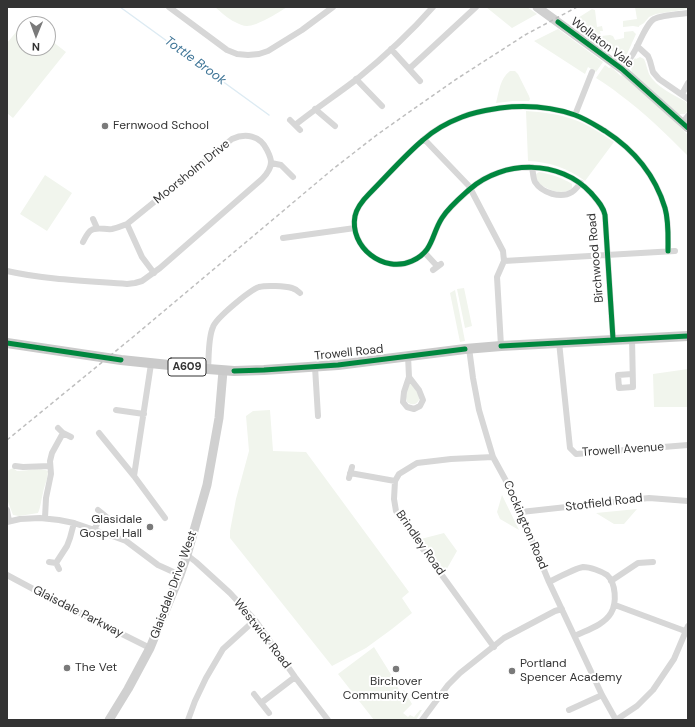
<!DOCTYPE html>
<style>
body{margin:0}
#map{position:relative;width:695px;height:727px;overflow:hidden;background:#fff;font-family:"DM Sans",sans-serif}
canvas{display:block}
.frame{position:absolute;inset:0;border:8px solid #333;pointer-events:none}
.north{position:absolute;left:16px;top:16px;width:40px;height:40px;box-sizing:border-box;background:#fff;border:1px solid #adadad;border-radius:50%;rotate:181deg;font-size:11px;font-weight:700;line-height:16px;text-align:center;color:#333}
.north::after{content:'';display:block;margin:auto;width:14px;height:18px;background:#7a7a7a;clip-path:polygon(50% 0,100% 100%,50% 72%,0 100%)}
</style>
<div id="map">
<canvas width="695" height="727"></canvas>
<div class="frame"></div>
<div class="north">N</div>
</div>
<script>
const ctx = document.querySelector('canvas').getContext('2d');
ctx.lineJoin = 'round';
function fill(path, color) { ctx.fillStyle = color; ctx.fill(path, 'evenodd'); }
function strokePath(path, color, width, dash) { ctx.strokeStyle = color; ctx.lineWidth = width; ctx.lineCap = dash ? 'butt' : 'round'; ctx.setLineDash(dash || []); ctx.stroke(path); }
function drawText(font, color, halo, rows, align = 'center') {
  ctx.font = font + ' "DM Sans",sans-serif'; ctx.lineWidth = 4; ctx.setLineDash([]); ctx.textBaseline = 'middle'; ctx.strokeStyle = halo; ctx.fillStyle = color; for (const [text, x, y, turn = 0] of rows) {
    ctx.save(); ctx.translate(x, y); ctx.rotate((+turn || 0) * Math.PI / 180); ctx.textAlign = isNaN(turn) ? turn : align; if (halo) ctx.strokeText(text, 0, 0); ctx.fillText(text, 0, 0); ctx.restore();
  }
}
fill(new Path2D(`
 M 215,7 L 287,7 C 278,13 257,26 247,26 C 243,26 239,24 235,22 C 228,19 221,12 215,7 Z
 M 486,7 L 527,7 L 537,14 L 512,28 Z
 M 635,7 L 688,7 L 688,9 L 656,14 L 649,17 L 644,23 L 639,26 L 639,27 L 633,26 L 623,27 L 623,21 L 637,19 Z
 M 592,9 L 595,10 L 597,27 L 602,26 L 603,31 L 600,31 L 601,36 L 610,35 L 613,36 L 615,40 L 624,38 L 624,32 L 633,31 L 636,34 L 627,54 L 623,56 L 618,55 L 608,48 L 594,39 L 570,23 Z
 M 26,20 L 31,24 L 24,24 L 24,48 L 48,48 L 48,38 L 66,52 L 13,118 L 7,113 L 7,43 Z
 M 558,29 L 577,43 L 603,62 L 596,72 L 588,67 L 585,74 L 534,41 Z
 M 640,57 L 644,59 C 646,63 647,69 649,74 C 656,87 674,95 686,102 L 688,106 L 687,112 L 685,114 L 679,114 L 632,72 C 630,66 631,63 635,58 L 636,59 Z
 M 605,65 L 609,68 L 611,67 L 621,76 L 623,74 L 661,108 L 688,135 L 688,156 C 666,134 644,112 619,94 C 612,88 604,83 596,78 Z
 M 510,71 L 515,71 L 518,74 L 529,96 L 530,99 L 529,101 L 513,101 L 496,103 C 499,92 500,78 510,71 Z
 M 526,111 C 542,112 560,114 575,120 C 589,125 602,134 614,142 L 585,181 C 568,168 549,162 528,161 Z
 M 539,172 C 550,174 563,178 572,184 L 572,188 C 569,191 564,192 560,192 C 554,192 539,186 537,180 C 536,178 536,176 536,174 Z
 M 45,175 L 72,193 L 47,231 L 20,214 Z
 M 464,288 L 472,326 L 465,328 L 457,289 Z
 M 455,290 L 465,341 L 460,342 L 450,293 Z
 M 688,369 L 688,407 L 654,407 L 653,374 Z
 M 409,383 L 412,383 L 420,398 C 417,405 413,406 407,402 L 406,397 Z
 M 270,410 L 273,451 L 306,452 L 409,592 L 402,598 L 412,613 L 392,629 L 366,648 L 332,666 L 230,538 L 230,531 L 236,499 L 249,451 L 246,416 L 253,411 Z
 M 13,468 L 17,471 C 25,471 41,467 48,471 C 48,479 44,486 43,493 C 41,500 41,506 38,513 L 19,516 L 13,515 L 7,499 L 7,471 Z
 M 502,495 L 519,530 L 500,519 L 497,512 Z
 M 637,509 L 624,524 L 614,524 L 596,513 Z
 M 444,533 L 457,551 L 445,572 L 421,539 Z
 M 374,647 L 392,676 L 391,678 L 401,692 L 404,690 L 412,704 L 403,713 L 408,717 L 410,715 L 414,717 L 420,710 L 422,710 L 416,720 L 374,720 L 338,674 Z`), '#f1f5ed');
strokePath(new Path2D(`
 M 120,7 L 269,115`), '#ddebf3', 1.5);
strokePath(new Path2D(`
 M 169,7 L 227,50 L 237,54 L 248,55 L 259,54 L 268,51 L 302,30 L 333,7
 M 637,46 L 648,56 L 650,61 L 653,72 L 659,79 L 688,99
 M 391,49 L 420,81
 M 409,69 L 476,7
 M 622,69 C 626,64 630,59 633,54 C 639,45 645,25 654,19 C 661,15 680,14 688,13
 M 356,79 L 382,106
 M 682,94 L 688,83
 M 315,109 L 335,126
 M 575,115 L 592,72
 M 290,120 L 300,130
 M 683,122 L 688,116
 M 295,125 C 315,109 336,95 357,79 C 384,57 410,33 433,7
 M 424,139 L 469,186 L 503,251 L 504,261 L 497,277 L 501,346
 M 271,163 L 281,165 L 293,177
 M 532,167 C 533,172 533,178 535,182 C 542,193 561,199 572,192 C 575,190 578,186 581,183
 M 93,219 L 97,228
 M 127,224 L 142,257 L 154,273
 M 283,238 L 355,228
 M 425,253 L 437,266
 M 504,261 L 675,251
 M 433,270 L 441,264
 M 7,271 C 47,280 87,281 127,284 L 135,283 L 142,281 L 160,268 L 262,179 C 266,175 271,169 271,162 C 271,158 269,154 267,150 C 260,135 245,133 232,139 L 127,224 C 122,226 118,228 112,229 C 105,230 96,226 90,231 C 87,234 85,238 83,242
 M 632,338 L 633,387 L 619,388 L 618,375 L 632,374
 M 613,339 L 605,215 C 603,206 597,200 591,193 C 560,159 503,160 470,189 C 460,198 449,207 442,218 C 431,235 434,251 412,261 C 384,274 349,247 355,216 C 357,207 363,200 369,194 C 387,176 404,156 423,140 C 434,130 449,122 462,117 C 474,112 487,110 500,108 C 525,105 552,107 575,115 C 586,119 595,125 605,131 C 633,149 655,175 665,208 C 669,222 668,237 668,251
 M 559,342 L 570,448 L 576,454 L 688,445
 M 469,348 L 473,378 L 479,410 L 493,457 L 511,490 L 549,582 L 602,695 L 616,720
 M 408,356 L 409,377 L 419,390 L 423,400 L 420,406 L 414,409 L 407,407 L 403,402 L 404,392 L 409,377
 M 315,367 L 318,416
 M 208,369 C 209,357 208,338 213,327 C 216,318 250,290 259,287 C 266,285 285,286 292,288 C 296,289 298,291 300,293
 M 116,410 L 144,414
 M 58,428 L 63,433 L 71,437
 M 99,433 L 134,476 L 165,518
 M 493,457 L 451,459 L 417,463 L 399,474 L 395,481 L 394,499 L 396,511 L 404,523 L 494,647
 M 15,466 L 23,467 L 50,466
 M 350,473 L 395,481
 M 134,476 L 151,364
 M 349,478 L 352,467
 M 7,510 L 9,521
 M 98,510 L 109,519
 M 521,512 L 649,498 L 688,501
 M 45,518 L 46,498 L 51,474 L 50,461 L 52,453 L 63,433
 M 7,522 L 20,519 L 40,518 L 59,520 L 74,523 L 115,537 L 126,541 L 158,565 L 180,575
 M 94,530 L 98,522 L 103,514
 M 187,555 L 196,562 L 230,593 L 255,620 L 295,677 L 328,720
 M 49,562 L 56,563 L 59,569
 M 56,563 L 67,546 L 70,538 L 74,523
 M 7,575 L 50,598 L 150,648
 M 611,581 L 638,563 L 653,562
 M 549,582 C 557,578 576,568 583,567 C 590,567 601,571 607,575 C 616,583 617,603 611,613 C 604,625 587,630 575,636
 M 615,605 L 685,631
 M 254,694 L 269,713
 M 261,703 L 295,677
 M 569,710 L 602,695
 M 188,720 L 195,701 L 206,678 L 223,649 L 255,620
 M 422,720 L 448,685 L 460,673 L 504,638 L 555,611 L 562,609
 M 616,720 L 637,706 L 653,690 L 674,659 L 688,626`), '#d7d7d7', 6);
strokePath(new Path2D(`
 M 537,7 L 622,69 L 688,128
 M 109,720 L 128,689 L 150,648 L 180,575 L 187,555 L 207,485 L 219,418 L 223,371`), '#d0d0d0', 9);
strokePath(new Path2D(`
 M 7,343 L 121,360 L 208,369 L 234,371 L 264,370 L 338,365 L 465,349 L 501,346 L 688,336`), '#cacaca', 10);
strokePath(new Path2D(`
 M 7,440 L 133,337 L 333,169 L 378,134 L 455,80 L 525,35 L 577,7`), '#bebebe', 1.5, [4, 3]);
strokePath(new Path2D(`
 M 558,22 L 622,69 L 688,128
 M 613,339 L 605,215 C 603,206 597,200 591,193 C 560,159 503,160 470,189 C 460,198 449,207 442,218 C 431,235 434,251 412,261 C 384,274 349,247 355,216 C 357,207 363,200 369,194 C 387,176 404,156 423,140 C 434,130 449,122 462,117 C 474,112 487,110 500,108 C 525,105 552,107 575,115 C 586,119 595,125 605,131 C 633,149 655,175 665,208 C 669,222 668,237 668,251
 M 7,343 L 121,360
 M 501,346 L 688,336
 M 234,371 L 264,370 L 338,365 L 465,349`), '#00873e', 5);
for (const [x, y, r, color] of [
 [105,126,4,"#7a7a7a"],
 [150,527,4,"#7a7a7a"],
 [67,668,4,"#7a7a7a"],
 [396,669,4,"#7a7a7a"],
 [512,671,4,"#7a7a7a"]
]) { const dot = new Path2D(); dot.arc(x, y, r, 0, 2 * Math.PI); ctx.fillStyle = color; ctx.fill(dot); strokePath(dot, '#fff', 1.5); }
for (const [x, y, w] of [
 [187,367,38]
]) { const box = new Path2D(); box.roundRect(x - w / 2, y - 9, w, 18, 3); ctx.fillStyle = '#fff'; ctx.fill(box); strokePath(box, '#333', 1); }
drawText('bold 11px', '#333', null, [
 ["A609",187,367]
]);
drawText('12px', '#333', '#fff', [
 ["Wollaton Vale",602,43,37],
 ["Moorsholm Drive",192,172,-39],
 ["Birchwood Road",596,258,-95],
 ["Trowell Road",349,353,-6],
 ["Trowell Avenue",623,450,-4],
 ["Stotfield Road",604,503,-7],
 ["Cockington Road",525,525,67],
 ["Brindley Road",420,543,55],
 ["Glaisdale Drive West",174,585,-70],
 ["Glaisdale Parkway",78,612,27],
 ["Westwick Road",262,634,52]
]);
drawText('12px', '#333', '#fff', [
 ["Fernwood School",113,126],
 ["Glasidale",142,520,"right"],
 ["Gospel Hall",142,534,"right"],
 ["Portland",520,664],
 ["Spencer Academy",520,678],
 ["The Vet",75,668],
 ["Birchover",396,682,"center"],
 ["Community Centre",396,696,"center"]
], 'left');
drawText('italic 13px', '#3f7597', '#fff', [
 ["Tottle Brook",195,61,36]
]);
</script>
